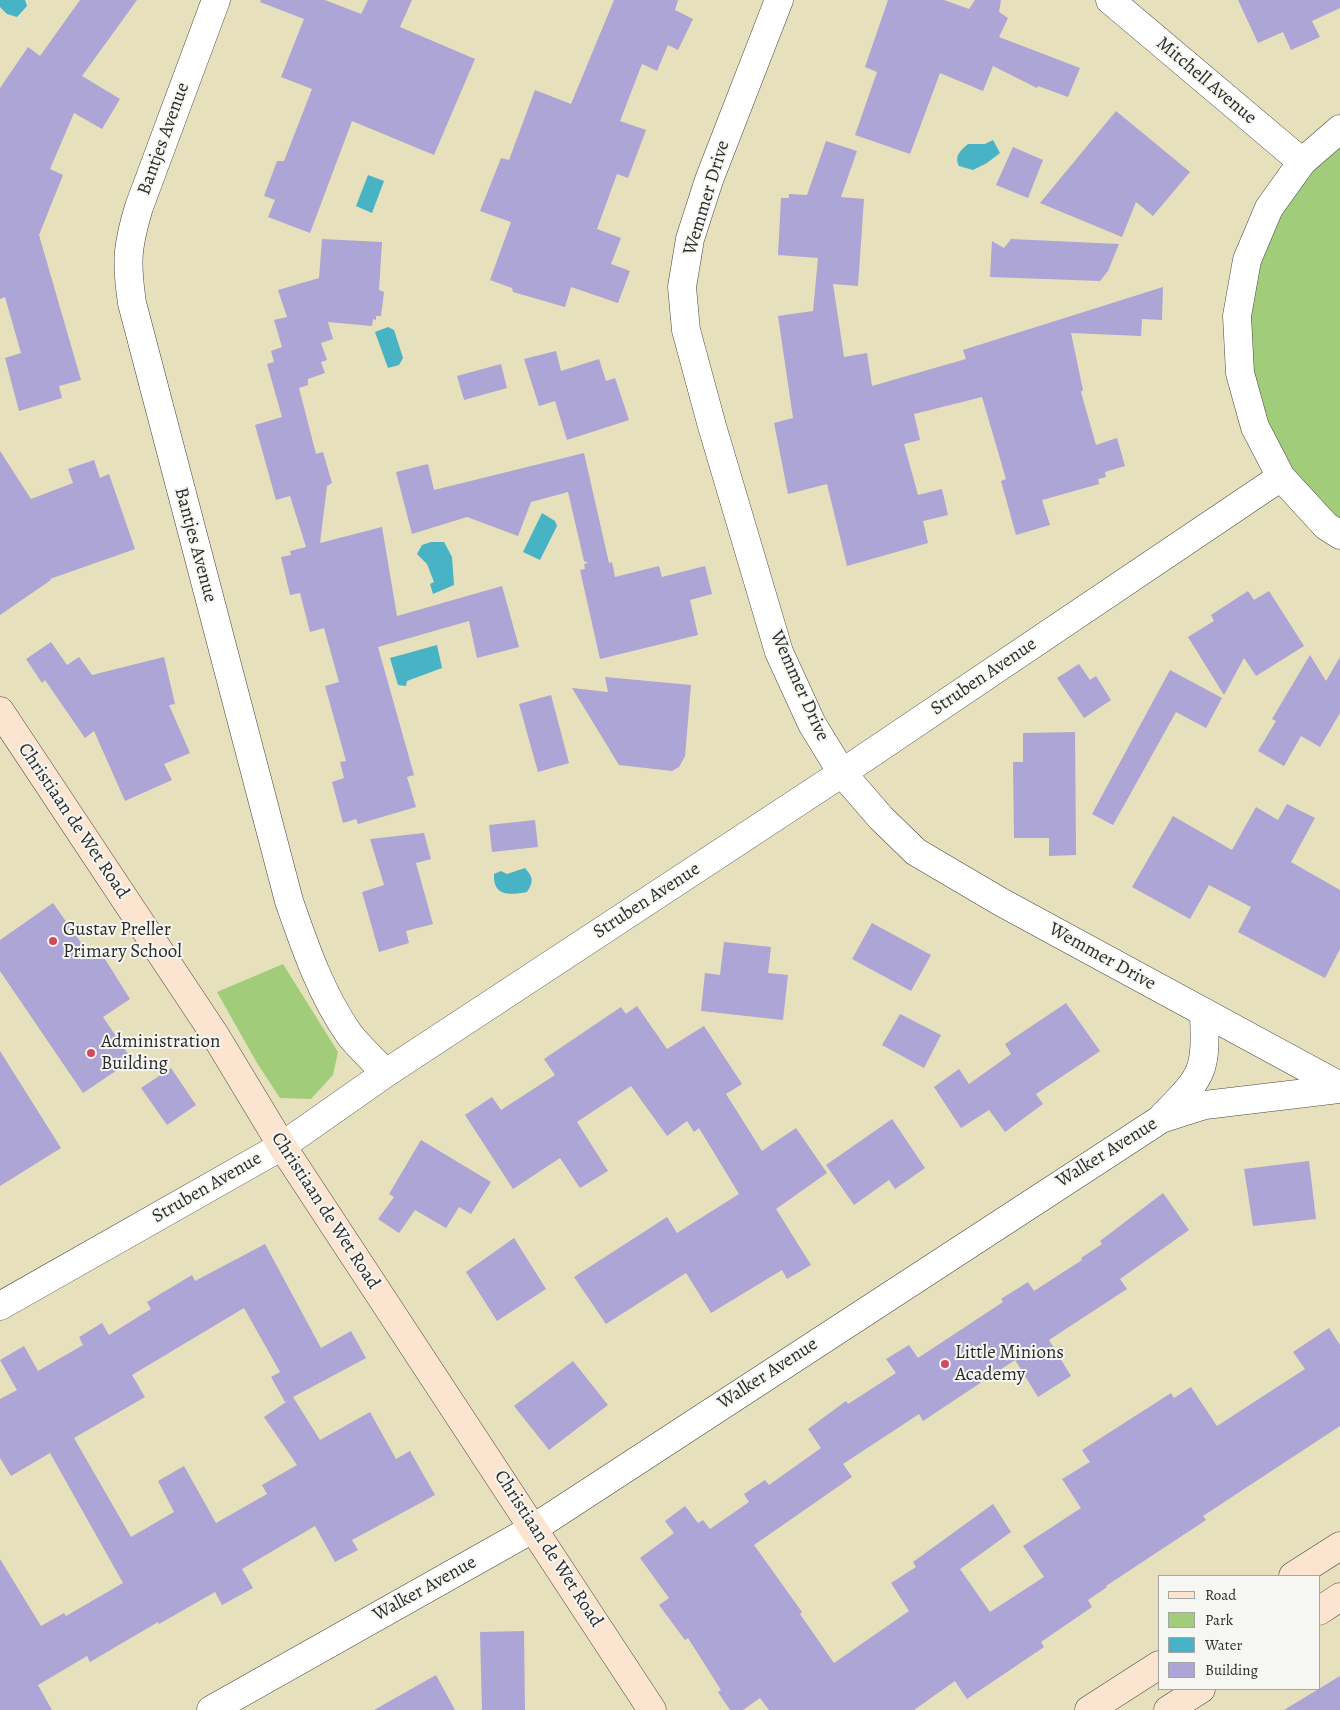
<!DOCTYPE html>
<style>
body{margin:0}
#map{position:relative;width:1340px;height:1710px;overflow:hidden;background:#e6e0bc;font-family:Alegreya,serif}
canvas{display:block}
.legend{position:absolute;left:1158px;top:1575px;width:162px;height:115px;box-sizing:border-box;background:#f6f6f2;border:1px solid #a5a5a2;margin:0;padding:6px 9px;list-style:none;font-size:15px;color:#2b2b2b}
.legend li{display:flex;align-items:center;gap:10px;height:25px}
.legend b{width:25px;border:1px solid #a5a5a2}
</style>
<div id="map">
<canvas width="1340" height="1710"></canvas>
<ul class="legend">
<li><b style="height:6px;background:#fce5d0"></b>Road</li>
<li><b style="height:14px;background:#a1cd7a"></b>Park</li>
<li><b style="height:14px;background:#47b3c4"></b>Water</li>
<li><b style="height:14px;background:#aca5d5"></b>Building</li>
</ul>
</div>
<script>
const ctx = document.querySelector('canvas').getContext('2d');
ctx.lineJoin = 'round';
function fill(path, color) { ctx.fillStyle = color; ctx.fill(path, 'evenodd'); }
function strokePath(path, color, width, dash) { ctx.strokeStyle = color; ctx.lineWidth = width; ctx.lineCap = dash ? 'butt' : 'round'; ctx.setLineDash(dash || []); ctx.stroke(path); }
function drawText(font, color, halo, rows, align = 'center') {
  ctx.font = font + ' Alegreya,serif'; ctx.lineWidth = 4; ctx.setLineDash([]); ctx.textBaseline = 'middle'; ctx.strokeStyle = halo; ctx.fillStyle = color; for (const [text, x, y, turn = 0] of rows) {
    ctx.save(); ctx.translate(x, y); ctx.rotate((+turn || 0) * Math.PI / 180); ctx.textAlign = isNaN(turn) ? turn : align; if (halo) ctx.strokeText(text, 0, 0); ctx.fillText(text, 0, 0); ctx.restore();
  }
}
fill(new Path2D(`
 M 1340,140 L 1340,524 L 1287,467 L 1257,402 L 1247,331 L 1259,259 L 1290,194 Z
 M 283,964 L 338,1052 L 333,1075 L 311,1099 L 280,1098 L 257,1063 L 217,992 Z`), '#a1cd7a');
fill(new Path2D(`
 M 0,0 L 25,0 L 27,6 L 17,17 L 7,14 L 0,7 Z
 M 993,140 L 1000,153 L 987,163 L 973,170 L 959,166 C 954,156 960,151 968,144 L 985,144 Z
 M 368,175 L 384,181 L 372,213 L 356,206 Z
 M 388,327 L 394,330 L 403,358 L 399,365 L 388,368 L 375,332 Z
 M 542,513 L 555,521 L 557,526 L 540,560 L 523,552 Z
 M 431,542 L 444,542 L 452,557 L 454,585 L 433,594 L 430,584 L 434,582 L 427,564 L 417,554 L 422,545 Z
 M 437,645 L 442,668 L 407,681 L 406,686 L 398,685 L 390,658 Z
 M 525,868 C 533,877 534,881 527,892 C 510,895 493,897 494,874 L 501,871 L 507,874 Z`), '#47b3c4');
fill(new Path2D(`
 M 80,0 L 137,0 L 82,76 L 120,99 L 102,129 L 74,113 L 50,169 L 63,175 L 39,235 L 81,380 L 59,386 L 62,398 L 19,411 L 5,358 L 21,353 L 5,297 L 0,299 L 0,88 L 28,47 L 40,56 Z
 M 261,0 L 325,0 L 361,14 L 368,0 L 412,0 L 400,27 L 475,59 L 434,155 L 352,121 L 310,233 L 268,217 L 275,200 L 264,196 L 277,161 L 284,161 L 312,89 L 281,77 L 304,19 L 260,2 Z
 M 614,0 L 678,0 L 675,10 L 693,19 L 678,50 L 668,45 L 657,71 L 642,64 L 620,121 L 646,130 L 628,178 L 617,174 L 597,229 L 621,238 L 611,264 L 630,271 L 618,303 L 571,287 L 565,307 L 513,292 L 512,288 L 490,280 L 511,222 L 480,211 L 501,158 L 509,160 L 535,90 L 571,104 Z
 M 888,0 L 944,0 L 969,9 L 975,0 L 1001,0 L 999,12 L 1008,18 L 999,37 L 1080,68 L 1068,97 L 1038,86 L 1037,88 L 993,66 L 983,91 L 940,73 L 910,154 L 855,135 L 877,72 L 865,67 Z
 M 1238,0 L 1340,0 L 1340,8 L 1312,21 L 1320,37 L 1291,50 L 1283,32 L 1258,43 Z
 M 1116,111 L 1190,172 L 1153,216 L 1136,202 L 1122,237 L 1040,203 Z
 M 826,141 L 857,151 L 841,197 L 864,199 L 858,286 L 833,284 L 844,357 L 867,353 L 872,386 L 966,359 L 963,350 L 1163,287 L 1162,320 L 1142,319 L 1141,336 L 1071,333 L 1083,390 L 1081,392 L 1096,445 L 1117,438 L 1125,466 L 1105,472 L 1106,477 L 1098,479 L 1099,484 L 1042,500 L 1050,525 L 1016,535 L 1001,481 L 1006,479 L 982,397 L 914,414 L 920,440 L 904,444 L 918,495 L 942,489 L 948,515 L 923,521 L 928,543 L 847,566 L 827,484 L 788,494 L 774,423 L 793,418 L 778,316 L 813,311 L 818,258 L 778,255 L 781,198 L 789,198 L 789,194 L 807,195 Z
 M 1013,147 L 1043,160 L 1028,198 L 996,185 Z
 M 322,239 L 382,242 L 379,290 L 384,292 L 381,316 L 376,316 L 376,320 L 373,319 L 372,326 L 328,322 L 333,339 L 321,343 L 327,360 L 321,362 L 325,373 L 308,379 L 308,385 L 299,388 L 316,454 L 323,452 L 332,483 L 327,486 L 320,543 L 382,527 L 397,616 L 502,586 L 519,647 L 477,658 L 469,621 L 378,647 L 414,775 L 407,777 L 416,807 L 358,824 L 356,819 L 343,823 L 332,782 L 344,778 L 340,762 L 346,761 L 325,686 L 339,682 L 324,628 L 310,632 L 300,593 L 290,595 L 281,557 L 291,555 L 290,551 L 306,547 L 290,496 L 276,500 L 255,425 L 282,417 L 267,364 L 274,362 L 271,351 L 282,347 L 274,320 L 287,317 L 278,290 L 319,278 Z
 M 1011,239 L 1119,244 L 1108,271 L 1100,281 L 990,277 L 992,241 L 1004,248 Z
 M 556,351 L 561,371 L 599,359 L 606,381 L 615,378 L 629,420 L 567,440 L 555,401 L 539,406 L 524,359 Z
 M 501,364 L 507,388 L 464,400 L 457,376 Z
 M 0,451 L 31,499 L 73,483 L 68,469 L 94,460 L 100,478 L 109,474 L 135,549 L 50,579 L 51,580 L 0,615 Z
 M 584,453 L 609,563 L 612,562 L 615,577 L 659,566 L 662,577 L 705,566 L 712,594 L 690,600 L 698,635 L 600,659 L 580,570 L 585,569 L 584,564 L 588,563 L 584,561 L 568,492 L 531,502 L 518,536 L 467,517 L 412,534 L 396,472 L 428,464 L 434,490 Z
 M 1248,591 L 1254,600 L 1269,591 L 1304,646 L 1256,676 L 1244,658 L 1224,695 L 1188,637 L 1214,621 L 1211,615 Z
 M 51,642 L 67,665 L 79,657 L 92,675 L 164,657 L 175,704 L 169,705 L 190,753 L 164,764 L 172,780 L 125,801 L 94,731 L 85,738 L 45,680 L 42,683 L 26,659 Z
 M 1310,655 L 1326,681 L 1340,657 L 1340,713 L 1320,747 L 1301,736 L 1284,766 L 1258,751 L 1276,721 L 1272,719 Z
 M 1079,664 L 1090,680 L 1096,676 L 1111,700 L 1084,718 L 1057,678 Z
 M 1170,670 L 1222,698 L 1206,728 L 1176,712 L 1113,825 L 1092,814 Z
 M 605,677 L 691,685 L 685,756 L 679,767 L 672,771 L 619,765 L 572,688 L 608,692 Z
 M 551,695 L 569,763 L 538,772 L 519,704 Z
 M 1075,732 L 1076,855 L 1049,856 L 1049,838 L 1014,838 L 1013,762 L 1023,762 L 1023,733 Z
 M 1287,804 L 1315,818 L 1291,862 L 1340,890 L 1340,949 L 1325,978 L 1238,932 L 1251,907 L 1209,885 L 1190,919 L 1132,887 L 1173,816 L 1232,850 L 1256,807 L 1278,820 Z
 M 535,820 L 538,847 L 492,852 L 489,825 Z
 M 424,833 L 431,859 L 416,863 L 433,924 L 406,931 L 409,943 L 379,952 L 362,892 L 384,885 L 370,839 Z
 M 53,903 L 91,957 L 100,951 L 130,999 L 103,1017 L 132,1060 L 83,1093 L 0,971 L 0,940 Z
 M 872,923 L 931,955 L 911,991 L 852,959 Z
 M 724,942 L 771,947 L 768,973 L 788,975 L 783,1020 L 701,1011 L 705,973 L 720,975 Z
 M 1066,1003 L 1100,1051 L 1036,1094 L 1043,1104 L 1005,1132 L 989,1110 L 961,1128 L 934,1087 L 959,1069 L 969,1084 L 1011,1054 L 1005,1044 Z
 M 637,1006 L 667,1049 L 704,1026 L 742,1084 L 726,1094 L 762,1151 L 796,1128 L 827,1173 L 776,1209 L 811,1265 L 787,1279 L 782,1270 L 711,1313 L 686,1273 L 606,1324 L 574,1277 L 667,1217 L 677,1233 L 739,1194 L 699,1128 L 694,1132 L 687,1121 L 667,1136 L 631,1086 L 577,1122 L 608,1171 L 580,1188 L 560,1158 L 513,1189 L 465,1115 L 492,1097 L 501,1110 L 555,1075 L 544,1059 L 621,1007 L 626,1014 Z
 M 900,1014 L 941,1035 L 924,1068 L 882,1045 Z
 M 0,1051 L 61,1148 L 0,1186 Z
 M 171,1068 L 196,1105 L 167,1125 L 141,1088 Z
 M 892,1119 L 925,1168 L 895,1189 L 889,1180 L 854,1205 L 826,1165 Z
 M 421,1140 L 491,1182 L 471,1214 L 459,1207 L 446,1228 L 415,1210 L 399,1233 L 378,1219 L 394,1197 L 389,1194 Z
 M 1309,1161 L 1316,1219 L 1253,1226 L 1244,1169 Z
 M 1163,1193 L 1189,1230 L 1120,1279 L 1127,1289 L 1049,1340 L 1071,1376 L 1038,1397 L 1015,1360 L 923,1421 L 919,1414 L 843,1464 L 852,1477 L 754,1545 L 802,1612 L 800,1614 L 834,1663 L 909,1611 L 891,1583 L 916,1567 L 913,1562 L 993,1504 L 1011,1532 L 960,1569 L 990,1612 L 1044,1577 L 1023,1546 L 1081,1508 L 1062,1479 L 1090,1462 L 1082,1450 L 1171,1393 L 1174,1398 L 1191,1387 L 1217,1426 L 1305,1369 L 1293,1352 L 1329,1328 L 1340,1345 L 1340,1426 L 1203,1516 L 1206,1520 L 1106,1586 L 1107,1587 L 1088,1600 L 1092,1607 L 1041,1642 L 1044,1647 L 967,1699 L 955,1681 L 914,1710 L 769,1710 L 760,1698 L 743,1710 L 730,1710 L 718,1692 L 721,1690 L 688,1638 L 685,1640 L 659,1605 L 669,1598 L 640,1558 L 674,1533 L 665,1521 L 685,1506 L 698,1523 L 703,1520 L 710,1529 L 749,1502 L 744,1494 L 765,1480 L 769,1485 L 821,1448 L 808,1429 L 846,1401 L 848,1404 L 896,1373 L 886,1359 L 909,1345 L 918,1358 L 1003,1302 L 1001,1299 L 1028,1282 L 1034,1291 L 1082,1260 L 1081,1258 L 1102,1244 L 1100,1241 Z
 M 514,1238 L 546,1289 L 497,1321 L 466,1272 Z
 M 265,1244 L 321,1348 L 351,1331 L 366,1358 L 293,1397 L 320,1440 L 370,1412 L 396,1459 L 410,1451 L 435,1495 L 352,1540 L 358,1550 L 335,1562 L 315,1526 L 242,1569 L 253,1588 L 222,1605 L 215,1592 L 159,1624 L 158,1622 L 90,1662 L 87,1656 L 38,1685 L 52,1710 L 0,1710 L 0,1559 L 41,1626 L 64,1613 L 66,1616 L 123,1583 L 50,1453 L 11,1476 L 0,1458 L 0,1399 L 17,1390 L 0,1360 L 24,1346 L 38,1371 L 83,1345 L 79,1337 L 102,1323 L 109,1335 L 151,1309 L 147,1302 L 192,1275 L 195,1281 ZM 244,1308 L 280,1372 L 271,1377 L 285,1402 L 289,1400 L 264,1417 L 297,1465 L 262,1485 L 267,1494 L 216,1523 L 184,1466 L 158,1481 L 174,1512 L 131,1537 L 74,1438 L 145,1397 L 132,1375 Z
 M 573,1361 L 608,1405 L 549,1450 L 514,1406 Z
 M 524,1631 L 525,1710 L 482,1710 L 480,1632 Z
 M 436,1675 L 455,1710 L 374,1710 Z
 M 1340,1676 L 1340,1710 L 1284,1710 Z`), '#aca5d5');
const street = new Path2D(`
 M 216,0 L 139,207 C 127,247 126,262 132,303 L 289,901 C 305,947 321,994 349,1034 C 360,1048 374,1061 386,1073
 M 779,0 L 709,180 L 690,239 L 682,287 L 686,330 L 712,426 L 779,652 L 812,724 L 842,773 L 881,818 L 916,852 L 1001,902 L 1340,1086
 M 1110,0 L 1302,162
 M 1340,129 L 1302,162 L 1269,208 L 1247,260 L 1237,316 L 1240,373 L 1255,427 L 1281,477 L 1326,526 L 1340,535
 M 1163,1116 C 1205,1074 1206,1071 1204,1012
 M 0,1306 L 282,1146 L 386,1073 L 842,773 L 1281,477
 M 211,1710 L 534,1528 L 1161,1119 L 1205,1105 L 1340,1089`);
const secondary = new Path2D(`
 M 0,711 L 215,1035 L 282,1146 L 652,1710
 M 1293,1576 L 1340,1546
 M 1319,1611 L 1340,1597
 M 1089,1710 L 1159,1665
 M 1168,1710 L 1201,1689`);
strokePath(street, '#474641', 29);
strokePath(secondary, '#474641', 29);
strokePath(street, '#fff', 28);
strokePath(secondary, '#fce5d0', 28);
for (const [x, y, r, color] of [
 [53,941,5,"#d1495b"],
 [91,1053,5,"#d1495b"],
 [945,1364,5,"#d1495b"]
]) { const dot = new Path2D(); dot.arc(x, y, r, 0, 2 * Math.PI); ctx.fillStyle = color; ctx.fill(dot); strokePath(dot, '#f6f6f2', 2); }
drawText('19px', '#2b2b2b', '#f6f6f2', [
 ["Mitchell Avenue",1206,81,40],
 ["Bantjes Avenue",164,139,-70],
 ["Wemmer Drive",707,198,-73],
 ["Bantjes Avenue",195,545,75],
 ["Struben Avenue",984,677,-34],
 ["Wemmer Drive",799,686,66],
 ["Christiaan de Wet Road",73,821,56],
 ["Struben Avenue",647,901,-33],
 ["Wemmer Drive",1102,957,29],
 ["Walker Avenue",1107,1153,-32],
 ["Struben Avenue",207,1188,-30],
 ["Christiaan de Wet Road",325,1211,57],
 ["Walker Avenue",768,1374,-33],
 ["Christiaan de Wet Road",548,1549,57],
 ["Walker Avenue",425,1589,-29]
]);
drawText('19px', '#2b2b2b', '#f6f6f2', [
 ["Gustav Preller",63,930],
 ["Primary School",63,952],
 ["Administration",101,1042],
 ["Building",101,1064],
 ["Little Minions",955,1353],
 ["Academy",955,1375]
], 'left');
</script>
